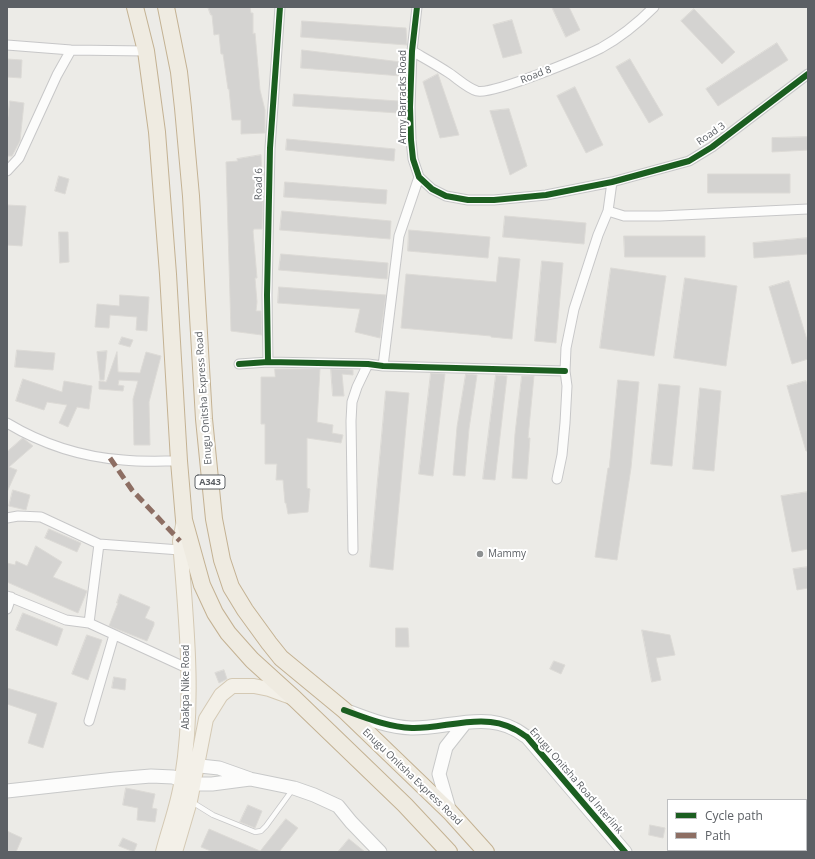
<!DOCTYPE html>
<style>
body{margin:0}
#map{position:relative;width:815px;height:859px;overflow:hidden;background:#ecebe7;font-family:"Open Sans",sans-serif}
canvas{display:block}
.frame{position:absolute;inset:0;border:8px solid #5c6065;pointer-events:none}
.legend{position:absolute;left:667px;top:799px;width:140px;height:52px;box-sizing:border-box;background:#fff;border:1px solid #bebfc1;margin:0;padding:5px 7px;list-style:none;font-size:12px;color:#5c6065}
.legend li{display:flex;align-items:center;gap:8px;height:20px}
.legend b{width:20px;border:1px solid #bebfc1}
</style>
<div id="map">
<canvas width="815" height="859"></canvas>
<div class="frame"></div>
<ul class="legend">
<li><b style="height:5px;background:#1b5e20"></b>Cycle path</li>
<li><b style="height:5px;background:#8d6e63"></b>Path</li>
</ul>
</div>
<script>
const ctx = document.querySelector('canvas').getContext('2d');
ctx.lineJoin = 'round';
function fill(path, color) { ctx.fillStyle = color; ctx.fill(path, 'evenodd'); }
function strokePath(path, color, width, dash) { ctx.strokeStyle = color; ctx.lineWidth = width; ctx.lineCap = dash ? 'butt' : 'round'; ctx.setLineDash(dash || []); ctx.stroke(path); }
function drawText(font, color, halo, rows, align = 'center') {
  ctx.font = font + ' "Open Sans",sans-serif'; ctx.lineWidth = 4; ctx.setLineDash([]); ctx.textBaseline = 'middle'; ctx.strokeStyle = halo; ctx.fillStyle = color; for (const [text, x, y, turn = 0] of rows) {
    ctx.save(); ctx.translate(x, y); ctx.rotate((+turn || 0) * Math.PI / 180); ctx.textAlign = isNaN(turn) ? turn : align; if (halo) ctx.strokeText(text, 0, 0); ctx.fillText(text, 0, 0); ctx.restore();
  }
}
const building = new Path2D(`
 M 208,7 L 250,7 L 251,13 L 253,13 L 253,34 L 255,33 L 260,90 L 265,110 L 265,133 L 241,134 L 241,120 L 232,120 L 229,89 L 228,89 L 223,54 L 221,54 L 219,34 L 214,35 L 212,15 L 211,15 Z
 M 552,7 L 569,7 L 580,30 L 566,37 Z
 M 694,9 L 735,52 L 722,64 L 681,21 Z
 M 512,20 L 522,53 L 503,58 L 493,25 Z
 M 302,21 L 406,28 L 407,45 L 301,37 Z
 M 777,43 L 788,60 L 718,106 L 706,89 Z
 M 302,50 L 401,62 L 401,76 L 301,68 Z
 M 7,59 L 22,60 L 21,78 L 7,77 Z
 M 630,59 L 663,115 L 649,123 L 616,67 Z
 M 438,74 L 459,135 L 440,138 L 423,82 Z
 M 575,87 L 603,145 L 586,153 L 557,96 Z
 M 294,94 L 398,101 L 398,113 L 293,106 Z
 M 10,101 L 24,103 L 20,141 L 12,156 L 7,156 L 7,125 Z
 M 509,109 L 527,166 L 510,175 L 490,111 Z
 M 808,137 L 808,150 L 772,152 L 772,138 Z
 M 287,139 L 395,149 L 394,161 L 286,150 Z
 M 261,155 L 263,197 L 262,229 L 254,229 L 253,231 L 257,278 L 255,278 L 257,302 L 256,311 L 261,311 L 262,335 L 231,331 L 226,162 L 238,161 L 237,159 Z
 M 708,174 L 790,174 L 790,193 L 708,193 Z
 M 59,176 L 69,179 L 65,194 L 55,191 Z
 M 285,182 L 387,190 L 386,204 L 284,197 Z
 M 7,205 L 26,206 L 22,246 L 7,245 Z
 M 282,211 L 391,221 L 390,239 L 280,230 Z
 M 505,216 L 586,223 L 584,244 L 503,237 Z
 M 409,230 L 490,237 L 488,258 L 408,251 Z
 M 59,232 L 68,232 L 69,262 L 60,263 Z
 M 624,236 L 705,236 L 705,257 L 625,257 Z
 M 808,238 L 808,254 L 754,258 L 753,243 Z
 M 281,254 L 388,263 L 387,279 L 279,270 Z
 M 499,257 L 520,259 L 512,339 L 491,337 L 491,336 L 401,328 L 406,274 L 496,282 Z
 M 542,261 L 563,263 L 556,343 L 535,341 Z
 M 611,268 L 666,276 L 654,356 L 600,348 Z
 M 685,278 L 737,286 L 726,366 L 674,358 Z
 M 789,281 L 808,343 L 808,359 L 792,364 L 769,287 Z
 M 279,287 L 386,295 L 380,338 L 355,332 L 360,309 L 278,303 Z
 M 120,295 L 149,297 L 147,331 L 136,330 L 137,317 L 110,315 L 109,328 L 95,327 L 97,304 L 119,306 Z
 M 122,337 L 133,340 L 130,347 L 119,344 Z
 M 17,350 L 55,353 L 53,370 L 15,367 Z
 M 107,351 L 104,380 L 100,380 L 97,352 Z
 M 117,352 L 118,372 L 140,373 L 146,352 L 161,356 L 149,402 L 150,445 L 134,445 L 133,399 L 138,381 L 119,380 L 118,385 L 124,386 L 123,391 L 99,389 L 99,381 L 106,382 Z
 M 275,369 L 320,369 L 317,422 L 333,425 L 332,433 L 343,435 L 341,443 L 307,438 L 307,488 L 310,489 L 308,512 L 288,514 L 286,503 L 285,503 L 283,480 L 276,480 L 277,464 L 265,464 L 265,424 L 261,424 L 261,377 L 275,377 Z
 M 331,369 L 353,370 L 353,375 L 342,374 L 344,396 L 333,396 Z
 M 431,373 L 445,374 L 433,476 L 419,474 Z
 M 466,374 L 477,375 L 469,429 L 465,476 L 453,475 L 457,427 Z
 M 496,375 L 507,376 L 495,480 L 483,479 Z
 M 522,376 L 534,376 L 530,417 L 528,438 L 530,438 L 527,479 L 512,478 L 515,434 Z
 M 23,379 L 62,392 L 64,381 L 92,386 L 89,409 L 77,407 L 68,427 L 59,423 L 67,405 L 47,402 L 44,410 L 16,401 Z
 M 618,380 L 639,382 L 631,468 L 617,560 L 595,557 L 608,468 L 609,468 Z
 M 806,381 L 808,387 L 808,451 L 806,451 L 787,386 Z
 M 659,384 L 680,386 L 672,466 L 651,464 Z
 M 700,388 L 721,391 L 714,471 L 693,469 Z
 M 386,391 L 409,393 L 393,570 L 370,567 Z
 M 23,438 L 33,446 L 9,467 L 17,470 L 7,492 L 7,452 Z
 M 13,490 L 30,495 L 26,510 L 9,506 Z
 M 808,492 L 808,549 L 792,552 L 781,496 Z
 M 49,529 L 81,543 L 77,552 L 45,538 Z
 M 36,546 L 62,562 L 53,577 L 87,591 L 78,613 L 7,582 L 7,563 L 15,565 L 16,561 L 27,566 Z
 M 808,567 L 808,588 L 797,590 L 793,569 Z
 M 120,594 L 150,607 L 145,618 L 154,622 L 154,625 L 147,641 L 109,626 L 118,603 L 117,603 Z
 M 23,613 L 63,629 L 57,646 L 16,630 Z
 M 396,628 L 408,628 L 409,647 L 396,647 Z
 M 642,630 L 670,635 L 675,655 L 656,658 L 661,680 L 652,682 Z
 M 87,635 L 102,640 L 88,680 L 72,674 Z
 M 554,661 L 565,665 L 561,674 L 550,669 Z
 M 224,670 L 227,679 L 219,683 L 215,673 Z
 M 114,677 L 126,679 L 125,690 L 112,688 Z
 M 7,688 L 57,703 L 43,748 L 28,743 L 37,714 L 7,704 Z
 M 126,788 L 155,794 L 152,808 L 157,809 L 155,822 L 137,820 L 138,808 L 123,805 Z
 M 248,805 L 262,811 L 255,828 L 240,822 Z
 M 286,819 L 298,828 L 279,852 L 213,852 L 201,847 L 209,829 L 260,851 Z
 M 650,825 L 665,828 L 663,838 L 649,835 Z
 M 7,831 L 22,838 L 16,852 L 7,852 Z
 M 123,838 L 137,844 L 134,852 L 119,846 Z
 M 349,839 L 365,852 L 338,852 Z`);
fill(building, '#d4d3d1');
strokePath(building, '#dcdad6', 1);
const lane = new Path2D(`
 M 192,802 L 213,815 L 255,832 L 261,831 L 266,826 L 293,789`);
const street = new Path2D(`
 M 417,7 L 412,51 L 410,107 L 411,140 L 413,159 L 419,177 L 432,189 L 446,196 L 468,200 L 494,200 L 546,195 L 612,182 L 689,161 L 712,147 L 808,74
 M 7,45 L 71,50 L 146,51
 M 412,51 C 424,58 437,65 449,73 C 458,79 467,88 477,91 C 493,95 583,57 601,48 C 621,37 638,23 654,7
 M 7,171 L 19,158 L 57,75 L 71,50
 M 608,211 L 624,216 L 660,216 L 808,209
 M 268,362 L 267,295 L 270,148 L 280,7
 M 239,364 L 268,362 L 368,364 L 383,366 L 565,371
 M 383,366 L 399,236 L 419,177
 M 7,423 C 42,444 83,457 123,460 C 142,462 161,461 179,461
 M 557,479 L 562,455 L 565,423 L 567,386 L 565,371 L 566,348 L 574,309 L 598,235 L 608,211 L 612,182
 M 7,518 L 18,516 L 41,517 L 99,544 L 180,550
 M 353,550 L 351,421 L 352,402 L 357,387 L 368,364
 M 7,596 L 66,620 L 89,623 L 189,669
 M 7,609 L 11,597
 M 89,623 L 99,544
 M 89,721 L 114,635`);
const secondary = new Path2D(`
 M 347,711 C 368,719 388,727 411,728 C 444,729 483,712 514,729 C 519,731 523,735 527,737 L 625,852
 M 187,769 L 200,766 L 219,768 L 250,779 L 294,788 L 314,795 L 338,806 L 351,822 L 380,852
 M 7,791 L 115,779 L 151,776 L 173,777 L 193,784 L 212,784 L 250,779
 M 450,812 L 439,774 L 446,747 L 465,723`);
const primary = new Path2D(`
 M 163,852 C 169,828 179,803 182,778 C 195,700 186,619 180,541 L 184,520
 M 175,852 L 190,801 L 206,719 L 221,695 L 232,686 L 254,686 L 269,689 L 291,697`);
const highway = new Path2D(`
 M 135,7 L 146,51 L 157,132 L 168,274 L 179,461 L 184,520 L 202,585 L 215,613 L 228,633 L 252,660 L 295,699 L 405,805 L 449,852
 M 166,7 L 179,72 L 183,108 L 191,196 L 204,419 L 214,519 L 222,560 L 231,587 L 245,610 L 269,643 L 281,658 L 344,710 L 450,812 L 486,852`);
strokePath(lane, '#c7c7c8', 6);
strokePath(street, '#c7c7c8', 11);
strokePath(secondary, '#c8c9c9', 15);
strokePath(primary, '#d4c9b4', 16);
strokePath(highway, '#c4b293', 18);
strokePath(lane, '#fcfcfb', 4.5);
strokePath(street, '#fcfcfb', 9);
strokePath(secondary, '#fcfcfb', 13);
strokePath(primary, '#f3f0e8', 14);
strokePath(highway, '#efebe1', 16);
strokePath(new Path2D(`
 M 110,458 L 132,490 L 180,541`), '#8d6e63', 5, [10, 5]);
strokePath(new Path2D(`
 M 417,7 L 412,51 L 410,107 L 411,140 L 413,159 L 419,177 L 432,189 L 446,196 L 468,200 L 494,200 L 546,195 L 612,182 L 689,161 L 712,147 L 808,74
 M 268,362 L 267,295 L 270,148 L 280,7
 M 239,364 L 268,362 L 368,364 L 383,366 L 565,371
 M 344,710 C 366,718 388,727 412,728 C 444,729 483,712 514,729 C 519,731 523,735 527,737 L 625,852`), '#1b5e20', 6);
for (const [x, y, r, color] of [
 [480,554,4,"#8e9192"]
]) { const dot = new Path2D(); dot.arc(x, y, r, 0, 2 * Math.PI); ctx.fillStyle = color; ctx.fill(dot); strokePath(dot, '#fff', 1.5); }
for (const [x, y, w] of [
 [210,482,30]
]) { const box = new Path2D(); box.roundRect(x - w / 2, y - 7, w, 14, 3); ctx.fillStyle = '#fff'; ctx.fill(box); strokePath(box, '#5c6065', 1); }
drawText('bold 9px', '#5c6065', null, [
 ["A343",210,482]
]);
drawText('10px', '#5c6065', '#fff', [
 ["Road 8",536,75,-21],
 ["Army Barracks Road",403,97,-90],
 ["Road 3",711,134,-35],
 ["Road 6",259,184,-89],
 ["Enugu Onitsha Express Road",204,398,-94],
 ["Abakpa Nike Road",186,687,-90],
 ["Enugu Onitsha Express Road",412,777,44],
 ["Enugu Onitsha Road Interlink",576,781,49]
]);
drawText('10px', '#5c6065', '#fff', [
 ["Mammy",488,554]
], 'left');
</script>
